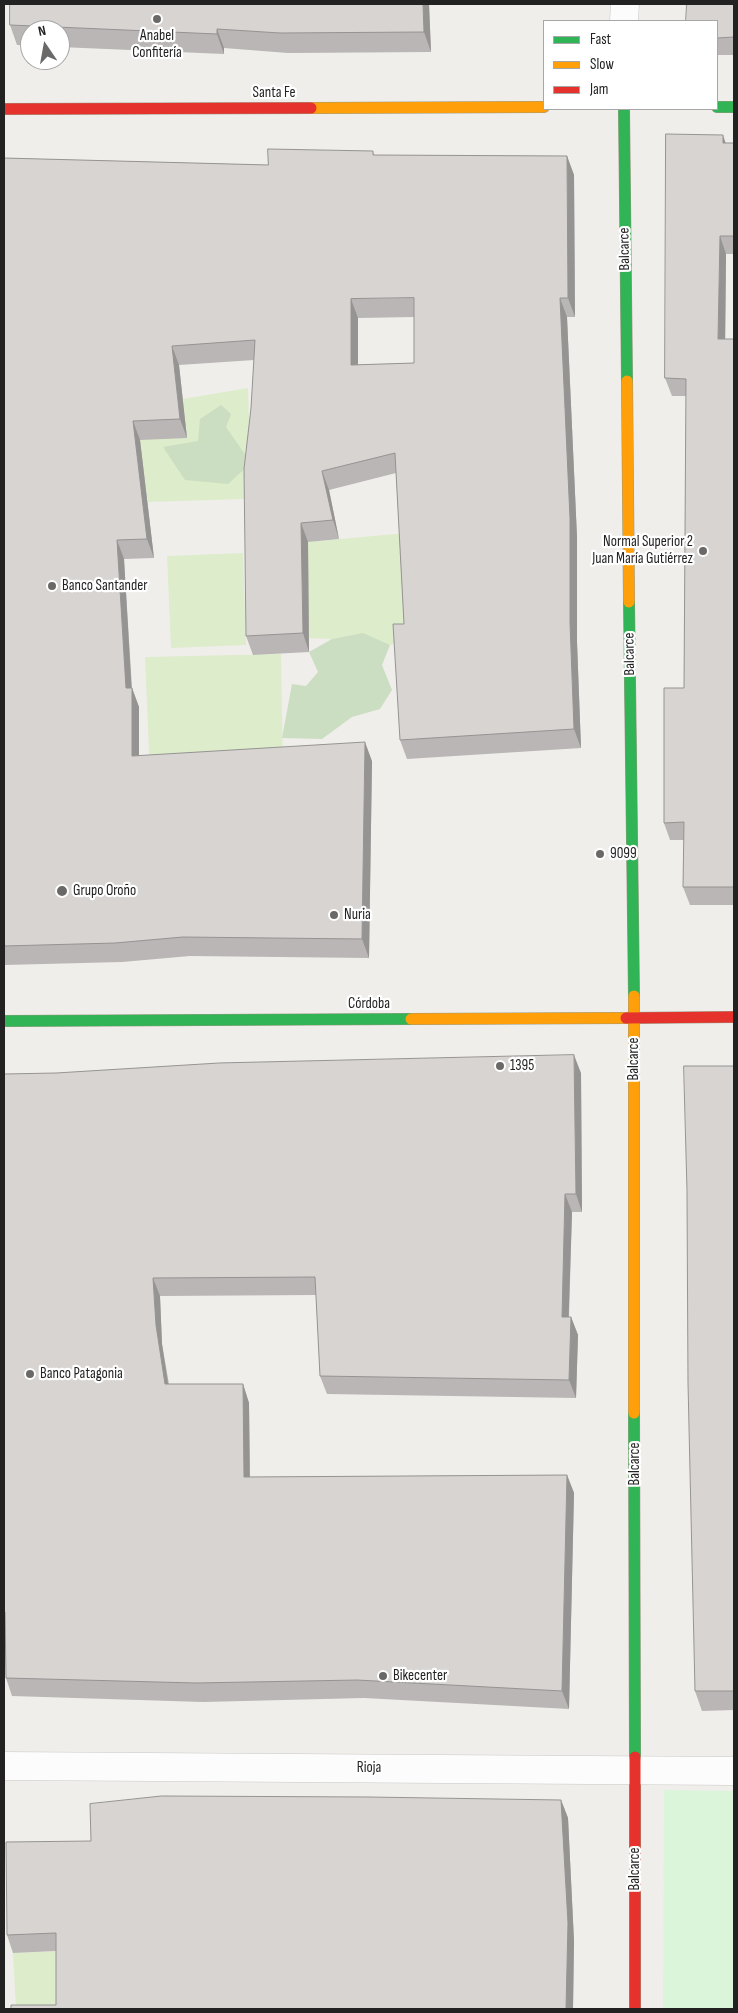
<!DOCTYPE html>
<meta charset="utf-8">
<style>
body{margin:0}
#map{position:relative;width:738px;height:2013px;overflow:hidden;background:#f0eeeb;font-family:"Sofia Sans Condensed",sans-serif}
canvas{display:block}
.frame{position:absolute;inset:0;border:5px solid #222;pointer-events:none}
.legend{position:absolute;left:543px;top:20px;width:175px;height:90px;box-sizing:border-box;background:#fff;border:1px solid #a7a7a7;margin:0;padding:6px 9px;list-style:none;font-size:15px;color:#222}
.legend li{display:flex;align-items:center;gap:10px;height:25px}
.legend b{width:25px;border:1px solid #a7a7a7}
.north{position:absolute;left:20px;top:20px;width:50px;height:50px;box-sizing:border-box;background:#fff;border:1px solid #a7a7a7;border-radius:50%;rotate:348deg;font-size:14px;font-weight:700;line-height:20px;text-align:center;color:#222}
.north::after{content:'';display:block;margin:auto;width:18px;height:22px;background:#6a6968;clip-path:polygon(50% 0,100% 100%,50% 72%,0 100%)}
</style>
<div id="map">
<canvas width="738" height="2013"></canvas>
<div class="frame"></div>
<ul class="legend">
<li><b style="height:6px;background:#30b455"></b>Fast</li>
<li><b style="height:6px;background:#ff9f0a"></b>Slow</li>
<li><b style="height:6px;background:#e5322d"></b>Jam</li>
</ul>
<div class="north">N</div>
</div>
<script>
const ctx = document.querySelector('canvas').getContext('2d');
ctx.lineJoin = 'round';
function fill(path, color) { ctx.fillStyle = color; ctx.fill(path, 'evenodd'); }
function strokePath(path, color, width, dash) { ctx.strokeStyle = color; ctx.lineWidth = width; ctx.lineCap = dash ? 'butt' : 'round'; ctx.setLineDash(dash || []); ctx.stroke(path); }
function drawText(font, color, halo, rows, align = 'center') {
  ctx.font = font + ' "Sofia Sans Condensed",sans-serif'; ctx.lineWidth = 4.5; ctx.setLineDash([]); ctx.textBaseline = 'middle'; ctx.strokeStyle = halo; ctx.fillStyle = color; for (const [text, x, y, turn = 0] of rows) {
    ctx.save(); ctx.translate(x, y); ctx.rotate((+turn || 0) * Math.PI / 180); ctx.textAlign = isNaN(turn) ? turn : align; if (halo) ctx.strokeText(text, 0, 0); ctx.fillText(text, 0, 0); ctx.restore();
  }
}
fill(new Path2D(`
 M 248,388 L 251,488 L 244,499 L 148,502 L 145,483 L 66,443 L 187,437 L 183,399 Z
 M 406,533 L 411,641 L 390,645 L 363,634 L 332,639 L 306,638 L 308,542 Z
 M 243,553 L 246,645 L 171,648 L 167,556 Z
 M 281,654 L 283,767 L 150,775 L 145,657 Z
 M 63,1951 L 63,2009 L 16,2009 L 13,1953 Z`), '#ddeccb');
fill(new Path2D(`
 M 221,405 L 231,414 L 226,427 L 251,463 L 228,484 L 185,480 L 163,447 L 198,441 L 200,419 Z
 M 363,633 L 390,645 L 382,665 L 392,690 L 380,709 L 352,717 L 322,739 L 282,738 L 292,684 L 306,686 L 318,672 L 309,652 L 332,639 Z`), '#cbdec1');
fill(new Path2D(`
 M 664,1790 L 734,1791 L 734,2009 L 663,2009 Z`), '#daf5da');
const street = new Path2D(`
 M 624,21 L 625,4
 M 4,1766 L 734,1771`);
const fast = new Path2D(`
 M 717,107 L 734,107
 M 624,109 L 627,381
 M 629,602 L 634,996
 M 4,1021 L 411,1019
 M 634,1413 L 635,1757`);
const slow = new Path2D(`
 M 311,108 L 544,107
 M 627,381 L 629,602
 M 634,996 L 634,1413
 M 411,1019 L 626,1018`);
const jam = new Path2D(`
 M 4,109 L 311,108
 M 626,1018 L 734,1017
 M 635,1757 L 635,2009`);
strokePath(street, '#c9c8c7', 29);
strokePath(fast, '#999a82', 12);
strokePath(slow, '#999a82', 12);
strokePath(jam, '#999a82', 12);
strokePath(street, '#fdfcfc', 28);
strokePath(fast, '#30b455', 11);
strokePath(slow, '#ff9f0a', 11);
strokePath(jam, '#e5322d', 11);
fill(new Path2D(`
 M 429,4 L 431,52 L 288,53 L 224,48 L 224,54 L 60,47 L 60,30 L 30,30 L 30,45 L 17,45 L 10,25 Z
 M 734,4 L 734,55 L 717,55 L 717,21 Z
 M 726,143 L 734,143 L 734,254 L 726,254 L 725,339 L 734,339 L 734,905 L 690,905 L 683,887 L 684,840 L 670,840 L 664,823 L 684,688 L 686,396 L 672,396 L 665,378 Z
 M 373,151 L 374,155 L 567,156 L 574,175 L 575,317 L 567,317 L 577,537 L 577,642 L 581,748 L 407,759 L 400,740 L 404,624 L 396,473 L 329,490 L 339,539 L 308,542 L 309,652 L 253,655 L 246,636 L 251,408 L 254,360 L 179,365 L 187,438 L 140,440 L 154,558 L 124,559 L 132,688 L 139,707 L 139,756 L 372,761 L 369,958 L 190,956 L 122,962 L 4,965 L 4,158 L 268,165 ZM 414,317 L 414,363 L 358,365 L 358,318 Z
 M 734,1066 L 734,1710 L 702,1711 L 695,1691 Z
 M 581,1073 L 582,1212 L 572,1212 L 569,1317 L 571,1317 L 578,1335 L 576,1398 L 327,1394 L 320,1376 L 316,1295 L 160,1296 L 162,1344 L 169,1384 L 243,1384 L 249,1403 L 250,1477 L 567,1475 L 574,1493 L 569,1709 L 364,1698 L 203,1702 L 12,1696 L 6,1678 L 5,1630 L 4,1630 L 4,1074 Z
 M 561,1800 L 568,1818 L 574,1941 L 573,2009 L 11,2009 L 56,2005 L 56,1951 L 13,1953 L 7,1935 L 91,1841 Z`), '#b9b6b5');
fill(new Path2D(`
 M 423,4 L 429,4 L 431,52 L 424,32 Z
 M 217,29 L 224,48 L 224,54 L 217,34 Z
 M 723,135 L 729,153 L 723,143 Z
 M 567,156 L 574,175 L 575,317 L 568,298 Z
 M 720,236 L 726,254 L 725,357 L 718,339 Z
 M 560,298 L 567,317 L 577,537 L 577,642 L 581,748 L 574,729 L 570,623 Z
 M 351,299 L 358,318 L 358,384 L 351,365 Z
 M 172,346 L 179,365 L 187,438 L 180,419 Z
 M 133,421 L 140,440 L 154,558 L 147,539 Z
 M 322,471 L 329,490 L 339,539 L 333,520 Z
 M 301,523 L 308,542 L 309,652 L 303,633 Z
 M 117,540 L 124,559 L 132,696 L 132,688 L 139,707 L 139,775 L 132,756 L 126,688 Z
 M 365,742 L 372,761 L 369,958 L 362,939 Z
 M 574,1055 L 581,1073 L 582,1212 L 576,1194 Z
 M 565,1194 L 572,1212 L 568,1336 L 562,1317 Z
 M 153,1278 L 160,1296 L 162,1344 L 171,1403 L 165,1384 L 156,1325 Z
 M 571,1317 L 578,1335 L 576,1398 L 569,1380 Z
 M 243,1384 L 249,1403 L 250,1495 L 244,1477 Z
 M 567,1475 L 574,1493 L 569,1709 L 562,1691 Z
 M 561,1800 L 568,1818 L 574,1941 L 573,2009 L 566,2009 Z`), '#969493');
const building = new Path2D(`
 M 10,4 L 423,4 L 424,32 L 280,33 L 217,29 L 217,34 L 10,25 Z
 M 687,4 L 734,4 L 734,37 L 717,38 L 717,21 L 686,21 Z
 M 666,134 L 723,135 L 723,143 L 734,143 L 734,236 L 720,236 L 718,339 L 734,339 L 734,887 L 683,887 L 684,822 L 664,823 L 664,688 L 684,688 L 686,379 L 665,378 Z
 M 268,149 L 373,151 L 373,155 L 567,156 L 568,298 L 560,298 L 570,518 L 570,623 L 574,729 L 400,740 L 393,624 L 404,624 L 395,453 L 322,471 L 333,520 L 301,523 L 303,633 L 246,636 L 244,469 L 251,408 L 255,340 L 172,346 L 180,419 L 133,421 L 147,539 L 117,540 L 126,688 L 132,688 L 132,756 L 365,742 L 362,939 L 183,937 L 115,943 L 4,946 L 4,158 L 268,165 ZM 414,298 L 414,363 L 351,365 L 351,299 Z
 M 574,1055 L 576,1194 L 565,1194 L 562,1317 L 571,1317 L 569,1380 L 320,1376 L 315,1277 L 153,1278 L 156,1325 L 165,1384 L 243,1384 L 244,1477 L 567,1475 L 562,1691 L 357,1680 L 196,1683 L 6,1678 L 5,1612 L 4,1612 L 4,1074 L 56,1073 L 219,1063 Z
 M 684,1066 L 734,1066 L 734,1691 L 695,1691 L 688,1383 L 687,1191 Z
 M 162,1796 L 369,1797 L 561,1800 L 568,1923 L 566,2009 L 11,2009 L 11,2005 L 56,2005 L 56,1933 L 7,1935 L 6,1842 L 91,1841 L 90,1804 Z`);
fill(building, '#d7d4d2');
strokePath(building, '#969493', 1);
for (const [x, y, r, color] of [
 [157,19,5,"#6a6968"],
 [703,551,5,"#6a6968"],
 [52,586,5,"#6a6968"],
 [600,854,5,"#6a6968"],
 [62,891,6,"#6a6968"],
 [334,915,5,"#6a6968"],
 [500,1066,5,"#6a6968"],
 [30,1374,5,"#6a6968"],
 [383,1676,5,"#6a6968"]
]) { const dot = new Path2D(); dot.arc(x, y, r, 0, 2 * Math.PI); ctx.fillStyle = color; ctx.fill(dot); strokePath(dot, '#fff', 2); }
drawText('15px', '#222', '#fff', [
 ["Anabel",157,36,"center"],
 ["Confitería",157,53,"center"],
 ["Normal Superior 2",693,542,"right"],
 ["Juan María Gutiérrez",693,559,"right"],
 ["Banco Santander",62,586],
 ["9099",610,854],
 ["Grupo Oroño",73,891],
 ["Nuria",344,915],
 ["1395",510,1066],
 ["Banco Patagonia",40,1374],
 ["Bikecenter",393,1676]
], 'left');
drawText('15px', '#222', '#fff', [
 ["Santa Fe",274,93],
 ["Balcarce",625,249,-91],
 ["Balcarce",630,654,-91],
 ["Córdoba",369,1004],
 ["Balcarce",634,1059,-90],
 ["Balcarce",635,1464,-90],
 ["Rioja",369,1768],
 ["Balcarce",635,1869,-90]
]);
</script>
